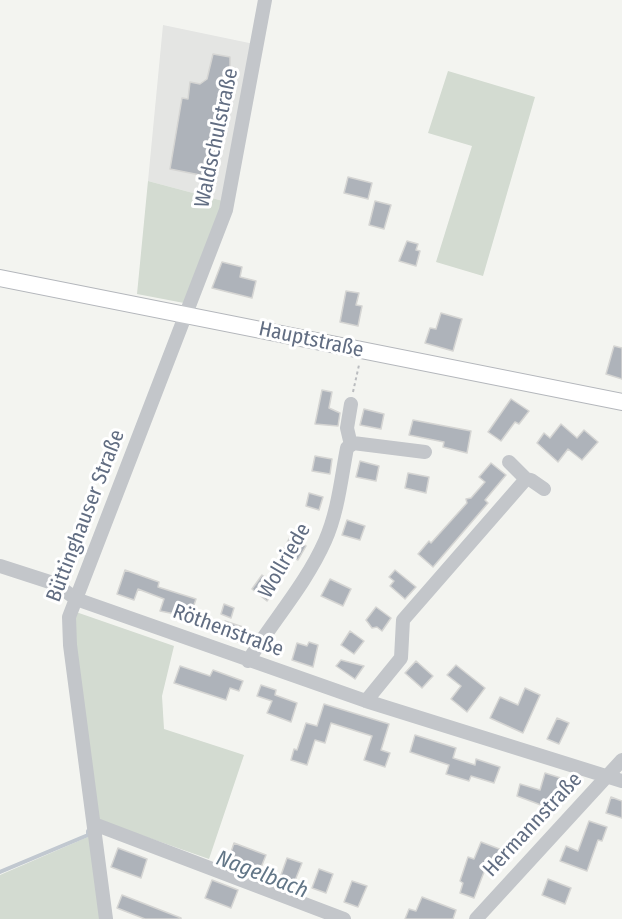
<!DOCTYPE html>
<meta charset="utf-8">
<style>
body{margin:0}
canvas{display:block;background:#f3f4f0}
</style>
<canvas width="622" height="919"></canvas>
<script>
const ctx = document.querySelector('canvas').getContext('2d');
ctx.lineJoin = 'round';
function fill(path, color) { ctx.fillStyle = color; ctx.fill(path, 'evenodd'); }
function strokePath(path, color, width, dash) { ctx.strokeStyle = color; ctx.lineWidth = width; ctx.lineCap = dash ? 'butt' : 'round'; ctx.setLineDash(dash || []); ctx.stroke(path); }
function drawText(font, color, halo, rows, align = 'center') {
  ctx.font = font + ' "Fira Sans Condensed",sans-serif'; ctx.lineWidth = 6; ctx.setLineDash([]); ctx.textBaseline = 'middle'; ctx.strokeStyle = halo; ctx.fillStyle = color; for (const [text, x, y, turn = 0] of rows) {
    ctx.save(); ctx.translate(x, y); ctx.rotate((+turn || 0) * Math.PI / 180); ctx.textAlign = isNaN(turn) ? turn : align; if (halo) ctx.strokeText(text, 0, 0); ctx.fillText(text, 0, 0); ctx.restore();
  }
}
fill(new Path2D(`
 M 163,25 L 254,44 L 223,201 L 148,181 Z`), '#e4e5e3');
fill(new Path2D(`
 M 448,71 L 535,97 L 483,276 L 436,262 L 472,146 L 428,133 Z
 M 148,181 L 223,201 L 184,303 L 137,294 Z
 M 76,612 L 174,646 L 162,696 L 164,729 L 244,755 L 209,859 L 98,820 L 72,629 Z
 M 90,836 L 100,919 L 0,919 L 0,875 Z`), '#d3dbd1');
strokePath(new Path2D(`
 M 0,872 L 88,835 L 88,831`), '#c1c8d0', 4);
const building = new Path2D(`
 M 213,54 L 230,57 L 230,67 L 210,177 L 170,169 L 182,98 L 188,99 L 190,82 L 200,84 L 207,79 Z
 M 348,177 L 372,183 L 368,199 L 344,193 Z
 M 375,201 L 391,205 L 384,229 L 369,225 Z
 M 407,241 L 418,244 L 416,250 L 420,251 L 416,266 L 399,261 Z
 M 222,262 L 242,267 L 240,277 L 256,281 L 252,298 L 212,288 Z
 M 346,291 L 359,293 L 356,305 L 362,306 L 358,326 L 340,322 Z
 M 441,313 L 462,319 L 453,351 L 425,343 L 430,328 L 436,329 Z
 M 614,346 L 622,348 L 622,379 L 606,374 Z
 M 322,390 L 332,392 L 329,408 L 340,413 L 338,426 L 315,424 Z
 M 511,399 L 529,411 L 519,424 L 515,422 L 501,441 L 488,432 Z
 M 364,409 L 384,414 L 381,429 L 360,425 Z
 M 413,420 L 471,431 L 467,453 L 443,447 L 444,442 L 409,435 Z
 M 561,424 L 577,438 L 584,430 L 598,442 L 582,460 L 568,449 L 558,462 L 537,443 L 544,433 L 550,438 Z
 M 315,456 L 332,459 L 330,474 L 312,471 Z
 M 360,461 L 379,466 L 376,481 L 356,477 Z
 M 491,463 L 506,475 L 485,500 L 488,503 L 433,567 L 418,554 L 429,541 L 431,543 L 467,503 L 466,499 L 471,498 L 485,482 L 479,477 Z
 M 408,473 L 429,477 L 426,493 L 405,488 Z
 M 309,493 L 323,497 L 319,510 L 306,506 Z
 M 347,520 L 365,526 L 360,540 L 342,535 Z
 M 290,537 L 306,546 L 298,560 L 282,552 Z
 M 125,570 L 159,582 L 158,587 L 196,599 L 190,617 L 160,611 L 164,599 L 138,589 L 134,600 L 117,594 Z
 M 395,570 L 416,587 L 405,599 L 390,586 L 394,581 L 389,577 Z
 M 262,575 L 277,587 L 267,601 L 252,589 Z
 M 330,579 L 351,589 L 343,606 L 321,596 Z
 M 224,604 L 234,608 L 231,618 L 221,614 Z
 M 376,607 L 391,618 L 382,631 L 377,627 L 372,628 L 366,620 Z
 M 225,621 L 243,627 L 238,642 L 220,635 Z
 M 350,631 L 364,641 L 354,654 L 341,645 Z
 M 309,642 L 318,645 L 313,667 L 292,660 L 297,643 L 307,646 Z
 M 341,660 L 364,666 L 355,679 L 336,666 Z
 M 416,661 L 433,676 L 422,688 L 405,673 Z
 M 456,665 L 485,688 L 467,712 L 451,699 L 461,686 L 447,675 Z
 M 180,666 L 210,676 L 213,670 L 243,681 L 239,691 L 230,688 L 226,700 L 174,683 Z
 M 261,685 L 276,690 L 275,695 L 297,703 L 291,722 L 267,713 L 272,701 L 257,696 Z
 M 525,688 L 540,695 L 523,733 L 490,718 L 500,697 L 518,705 Z
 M 324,704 L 389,724 L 381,750 L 390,753 L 385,767 L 364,760 L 372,736 L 331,723 L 325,743 L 315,740 L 307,765 L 291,760 L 294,749 L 297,750 L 306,723 L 317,726 Z
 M 557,718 L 569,723 L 559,744 L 547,739 Z
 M 415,735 L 456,748 L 453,758 L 475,765 L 476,759 L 500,767 L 494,783 L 471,776 L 469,781 L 446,774 L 449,765 L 410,752 Z
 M 545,773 L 567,780 L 557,811 L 517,796 L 520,784 L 540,790 Z
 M 611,797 L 622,801 L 622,818 L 606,813 Z
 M 589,821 L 607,827 L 602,841 L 598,840 L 587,871 L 560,861 L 566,846 L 578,851 Z
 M 481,842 L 502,850 L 495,876 L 484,872 L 474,898 L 460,893 L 463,883 L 460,881 L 468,857 L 474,859 Z
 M 234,843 L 266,855 L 260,870 L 229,858 Z
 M 118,848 L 147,859 L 141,878 L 111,867 Z
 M 287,858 L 302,863 L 294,883 L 280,878 Z
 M 319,869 L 333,874 L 326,893 L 312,888 Z
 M 548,879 L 571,888 L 565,904 L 542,895 Z
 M 212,880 L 238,890 L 231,908 L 205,898 Z
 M 352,881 L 367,886 L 358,907 L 344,902 Z
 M 122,895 L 181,918 L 181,919 L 145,919 L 117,908 Z
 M 422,897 L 456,910 L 453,919 L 405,919 L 409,909 L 416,911 Z`);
fill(building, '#aeb3ba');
strokePath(building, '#d5d5d3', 1.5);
const major = new Path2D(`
 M 0,278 L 622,402`);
strokePath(major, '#b4b7bc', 18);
strokePath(new Path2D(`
 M 353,392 L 359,365`), '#babcbf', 2, [3, 3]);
strokePath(new Path2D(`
 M 351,445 L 347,428 L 351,404
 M 526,479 L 531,480 L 544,489
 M 0,566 L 56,584 L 76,599 L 366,701 L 622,781
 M 248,661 C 272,622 306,584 325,541 C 338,512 341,479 347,448 L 353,443 L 425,452
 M 366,701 L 401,658 L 403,620 L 526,479 L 509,462
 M 94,824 L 344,919
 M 106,919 L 70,645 L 69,617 L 226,210 L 265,0
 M 476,919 L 622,760`), '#c3c6ca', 14);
strokePath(major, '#fff', 16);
drawText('21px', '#616d82', '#fff', [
 ["Waldschulstraße",217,138,-78],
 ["Hauptstraße",311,340,12],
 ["Büttinghauser Straße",86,516,-69],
 ["Wollriede",285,561,-60],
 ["Röthenstraße",228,631,20],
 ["Hermannstraße",533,825,-47]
]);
drawText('italic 22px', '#627687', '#fff', [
 ["Nagelbach",262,875,21]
]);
</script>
